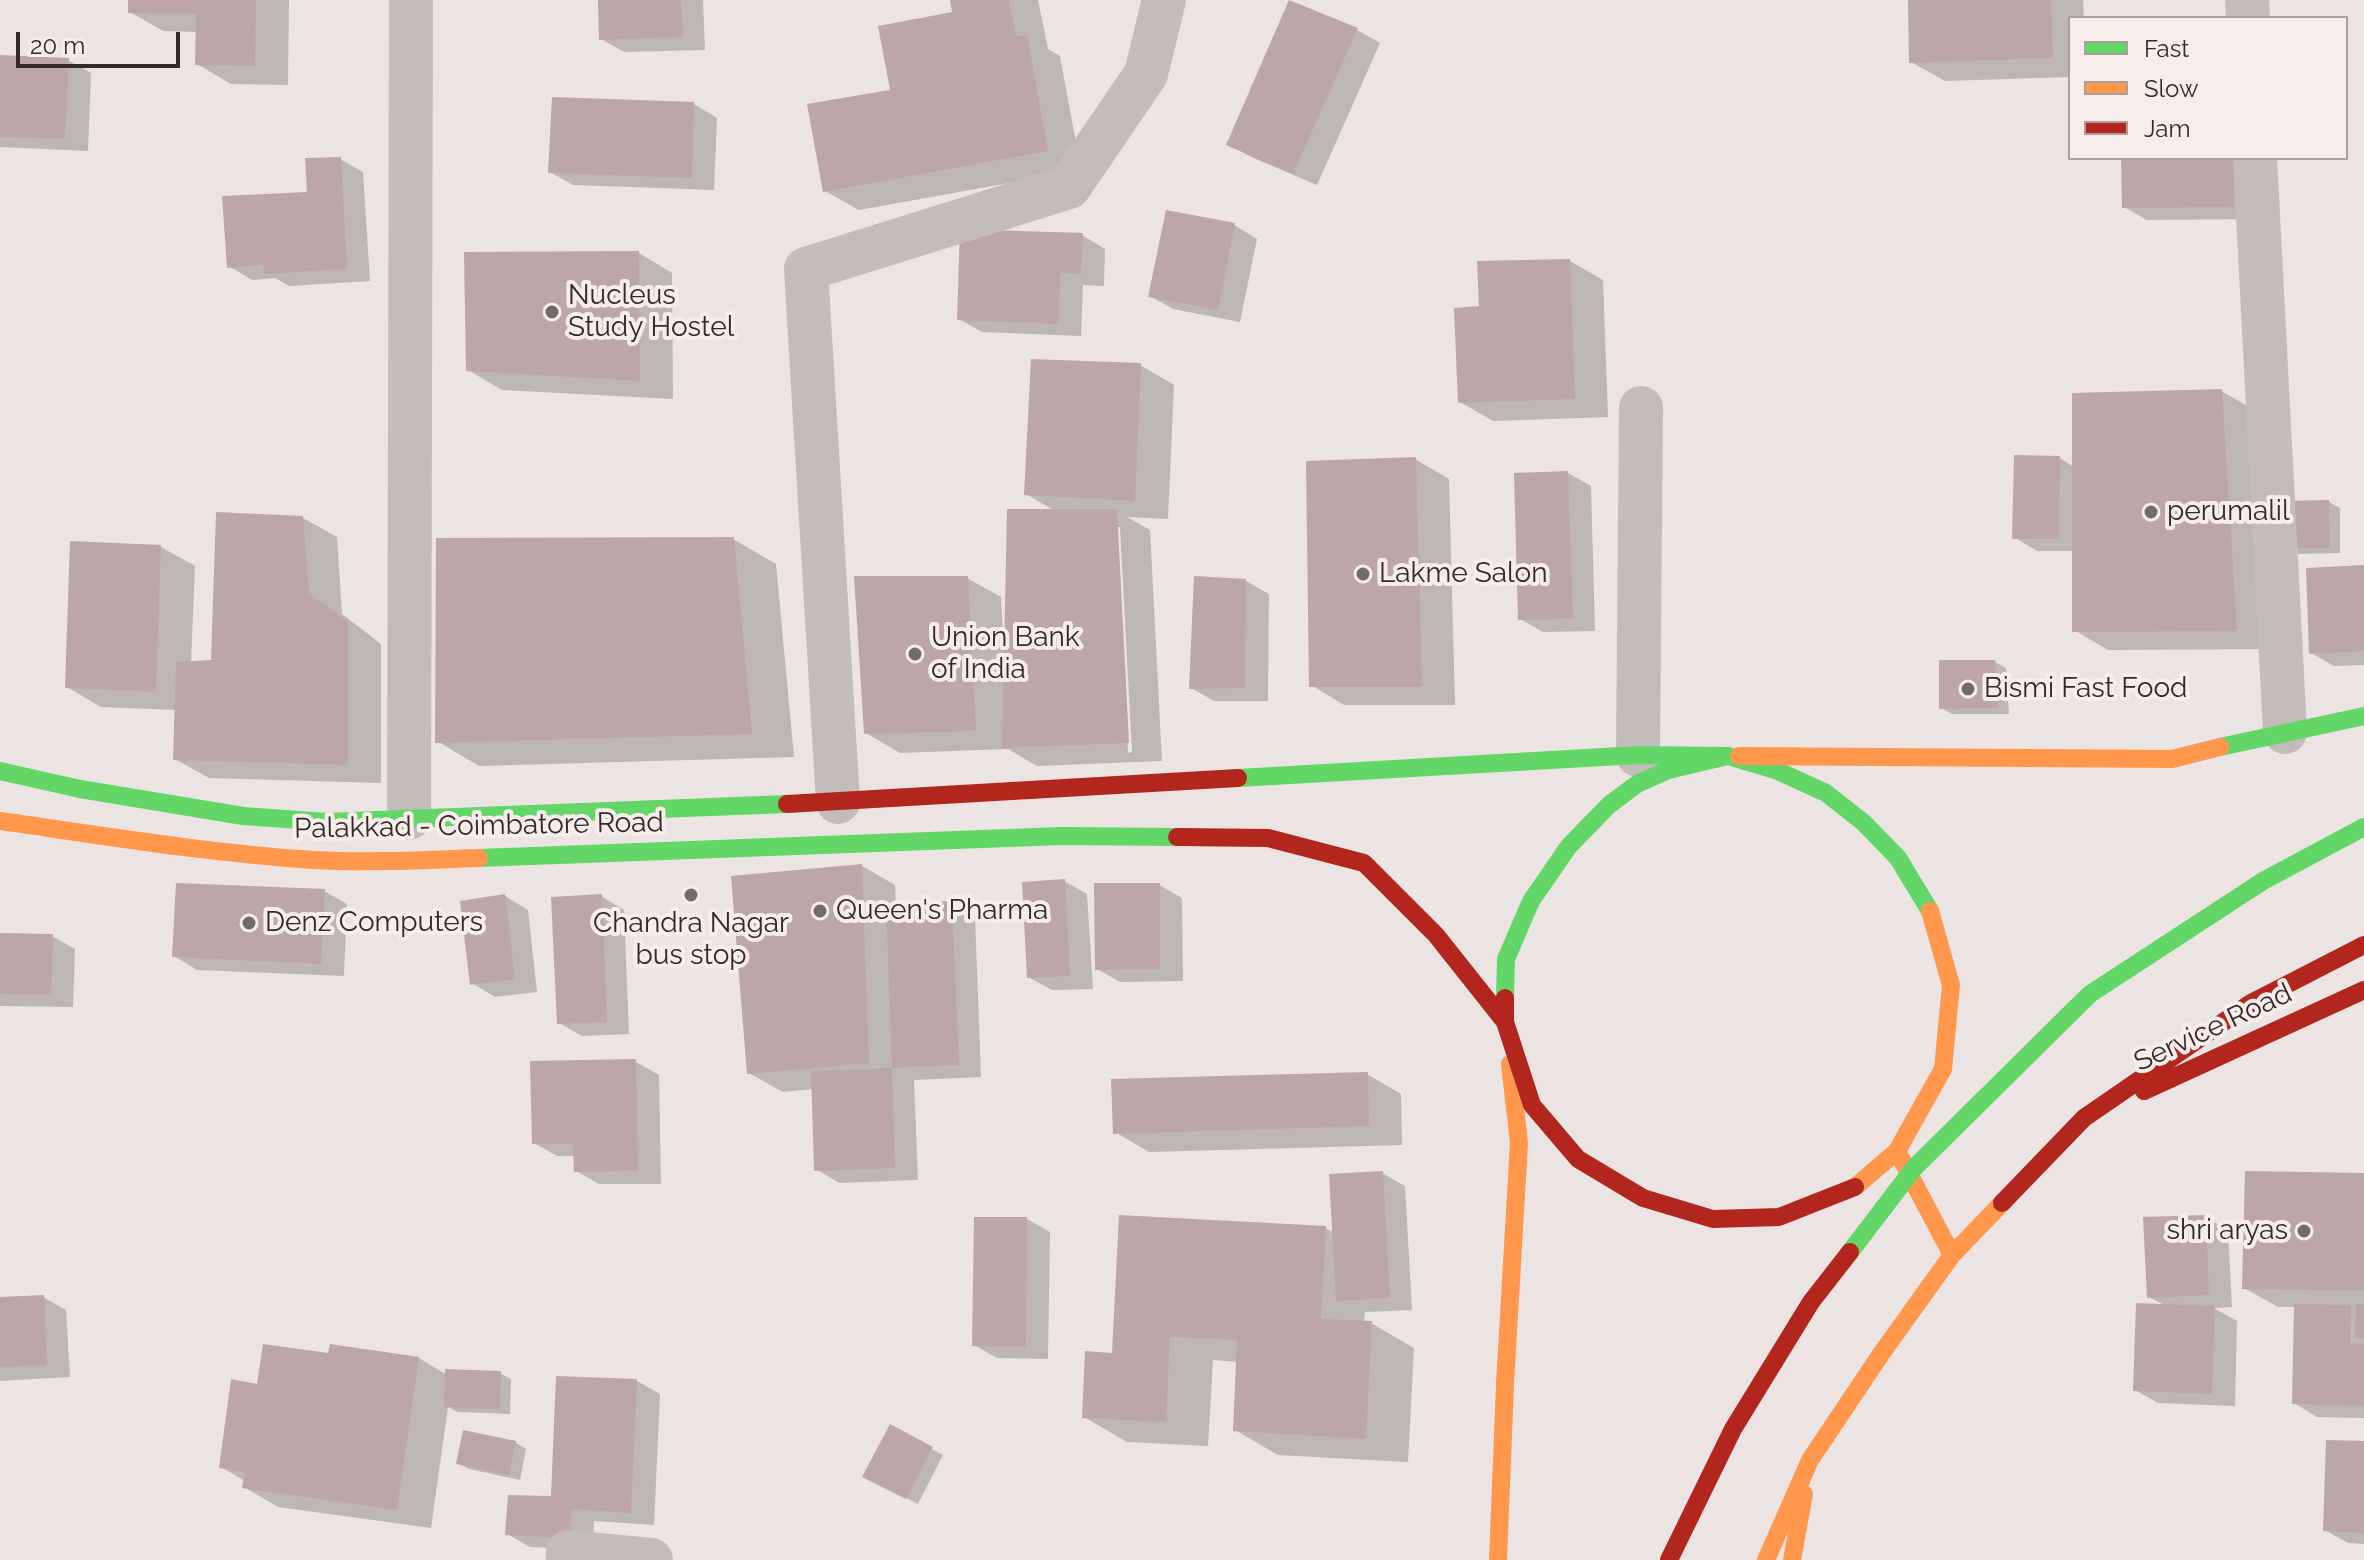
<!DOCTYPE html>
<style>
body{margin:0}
#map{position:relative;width:2364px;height:1560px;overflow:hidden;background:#ebe4e2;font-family:Raleway,sans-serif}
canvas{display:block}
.legend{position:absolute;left:2068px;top:16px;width:280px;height:144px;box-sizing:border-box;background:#f7edea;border:2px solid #a99f9d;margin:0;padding:10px 14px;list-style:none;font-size:24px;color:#352929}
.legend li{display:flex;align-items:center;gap:16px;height:40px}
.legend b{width:40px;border:2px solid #a99f9d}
.scale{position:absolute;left:16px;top:32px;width:164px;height:36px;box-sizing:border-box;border:4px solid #352929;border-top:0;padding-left:10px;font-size:24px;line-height:28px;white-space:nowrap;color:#352929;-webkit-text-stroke:6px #f7edea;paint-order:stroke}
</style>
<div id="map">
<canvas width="2364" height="1560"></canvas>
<ul class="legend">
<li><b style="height:10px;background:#63d668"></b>Fast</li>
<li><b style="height:10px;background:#ff974d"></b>Slow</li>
<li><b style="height:10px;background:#b3261e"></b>Jam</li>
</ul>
<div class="scale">20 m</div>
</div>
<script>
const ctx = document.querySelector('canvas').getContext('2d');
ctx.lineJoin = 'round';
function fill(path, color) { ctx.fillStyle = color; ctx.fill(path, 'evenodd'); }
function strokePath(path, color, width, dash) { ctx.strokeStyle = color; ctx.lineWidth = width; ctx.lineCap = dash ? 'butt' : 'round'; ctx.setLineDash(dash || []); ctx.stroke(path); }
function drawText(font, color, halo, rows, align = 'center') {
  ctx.font = font + ' Raleway,sans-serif'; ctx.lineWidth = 8; ctx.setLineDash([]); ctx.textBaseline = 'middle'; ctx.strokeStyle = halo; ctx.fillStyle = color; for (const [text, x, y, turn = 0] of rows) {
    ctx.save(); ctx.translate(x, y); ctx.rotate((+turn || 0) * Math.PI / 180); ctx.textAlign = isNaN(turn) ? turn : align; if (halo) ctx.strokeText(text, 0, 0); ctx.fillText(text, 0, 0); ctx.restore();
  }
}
fill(new Path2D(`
 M 130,0 L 289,0 L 288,85 L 231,84 L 197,64 L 198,32 L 163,31 L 130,12 Z
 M 600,0 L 703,0 L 705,50 L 624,52 L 601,39 Z
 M 952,0 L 1038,0 L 1048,49 L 1060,56 L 1081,170 L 859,210 L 825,191 L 892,91 L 955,14 Z
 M 1910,0 L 2083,0 L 2084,18 L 2070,18 L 2070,77 L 1945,81 L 1911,62 Z
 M 1357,30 L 1380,43 L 1317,185 L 1251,157 L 1228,144 Z
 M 0,57 L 68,60 L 91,73 L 88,151 L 0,147 Z
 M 694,104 L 717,118 L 714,190 L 573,185 L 550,172 Z
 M 2123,158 L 2256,158 L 2257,219 L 2147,220 L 2124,207 Z
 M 340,159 L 363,172 L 370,281 L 289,286 L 275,278 L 252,280 L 229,266 L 309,194 Z
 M 1234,225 L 1257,239 L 1240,322 L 1173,309 L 1150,296 Z
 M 1082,235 L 1105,249 L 1104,286 L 1083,285 L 1081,336 L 982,332 L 959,319 Z
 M 639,253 L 672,273 L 673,399 L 502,390 L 468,370 Z
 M 1570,261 L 1603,280 L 1608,417 L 1493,421 L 1460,402 L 1481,308 Z
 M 1140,365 L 1174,385 L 1168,519 L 1127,517 L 1150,530 L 1162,761 L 1037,766 L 1008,749 L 900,753 L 866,733 L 967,578 L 1001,597 L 1003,635 L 1006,635 L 1055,511 L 1026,494 ZM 1116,527 L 1120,527 L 1132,752 L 1128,753 Z
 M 2221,391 L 2255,410 L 2270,649 L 2108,650 L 2074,630 L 2074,551 L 2037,551 L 2014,537 L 2060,458 L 2074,467 Z
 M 1415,459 L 1449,479 L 1455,705 L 1344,705 L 1311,685 Z
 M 1568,473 L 1591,486 L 1595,631 L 1543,632 L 1520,619 Z
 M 2329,502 L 2340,508 L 2340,553 L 2298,554 L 2286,503 Z
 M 303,518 L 337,537 L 342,614 L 381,644 L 381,783 L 209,778 L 175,759 L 176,710 L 101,707 L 67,687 L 161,547 L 195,566 L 191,663 L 213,662 Z
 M 733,539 L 776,564 L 794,757 L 479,766 L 437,741 Z
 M 2364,567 L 2364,665 L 2334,666 L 2311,653 Z
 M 1246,581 L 1269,594 L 1268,701 L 1214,701 L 1191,688 Z
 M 1995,662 L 2006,668 L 2009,714 L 1952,714 L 1941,708 Z
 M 862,866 L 895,885 L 896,905 L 952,903 L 975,916 L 981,1077 L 914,1080 L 918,1180 L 839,1183 L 816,1169 L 813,1089 L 783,1092 L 749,1073 Z
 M 1064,881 L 1087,894 L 1093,989 L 1052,990 L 1028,977 Z
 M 1159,885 L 1182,898 L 1183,981 L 1120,982 L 1097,969 Z
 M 324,891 L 347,904 L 344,976 L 197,970 L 174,956 Z
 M 505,896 L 528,910 L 537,992 L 495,997 L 472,983 Z
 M 601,896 L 624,910 L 629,1034 L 582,1036 L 559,1023 Z
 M 0,935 L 52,936 L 75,949 L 73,1007 L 0,1006 Z
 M 636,1062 L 659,1075 L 661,1184 L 599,1184 L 576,1171 L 575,1156 L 557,1156 L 534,1143 Z
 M 1367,1074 L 1401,1094 L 1402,1145 L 1149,1152 L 1115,1132 Z
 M 1382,1173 L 1405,1186 L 1412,1310 L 1365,1312 L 1364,1323 L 1371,1323 L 1414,1348 L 1408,1462 L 1278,1455 L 1235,1430 L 1238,1362 L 1213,1360 L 1208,1446 L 1127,1442 L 1084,1417 L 1114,1355 L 1325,1228 L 1335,1233 Z
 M 2364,1175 L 2364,1418 L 2317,1417 L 2294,1403 L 2296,1307 L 2278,1307 L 2244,1288 Z
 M 2205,1217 L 2228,1230 L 2232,1307 L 2214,1308 L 2237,1321 L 2235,1406 L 2158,1403 L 2135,1390 L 2166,1306 L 2149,1297 Z
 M 1027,1219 L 1050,1232 L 1048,1359 L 997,1358 L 974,1345 Z
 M 43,1297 L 66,1310 L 70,1377 L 0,1381 L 0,1299 Z
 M 332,1346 L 419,1358 L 447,1375 L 500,1373 L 511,1379 L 510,1414 L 458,1412 L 448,1407 L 431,1528 L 278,1507 L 244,1487 L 245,1481 L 221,1467 L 259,1386 L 330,1355 Z
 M 637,1381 L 660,1394 L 654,1525 L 594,1521 L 593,1550 L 530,1547 L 507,1534 L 553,1499 Z
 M 891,1427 L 943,1455 L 918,1504 L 876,1482 Z
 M 515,1442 L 526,1449 L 520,1480 L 469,1469 L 458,1463 Z
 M 2364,1443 L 2364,1544 L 2348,1543 L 2325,1530 Z`), '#0003');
fill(new Path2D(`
 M 128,0 L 256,0 L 255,66 L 195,65 L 196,14 L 128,13 Z
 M 598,0 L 681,0 L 683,37 L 599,40 Z
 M 950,0 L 1009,0 L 1016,37 L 1027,35 L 1048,151 L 823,192 L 807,104 L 890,90 L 878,26 L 952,12 Z
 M 1289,0 L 1358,28 L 1293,174 L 1226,145 Z
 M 1908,0 L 2051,0 L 2053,58 L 1909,63 Z
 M 0,55 L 69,58 L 65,139 L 0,137 Z
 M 552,97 L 694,102 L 692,178 L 548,173 Z
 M 341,157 L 347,269 L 264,274 L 263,265 L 227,268 L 222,196 L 307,192 L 305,158 Z
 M 2121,158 L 2234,158 L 2234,207 L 2122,208 Z
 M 1166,210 L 1235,223 L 1218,310 L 1148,297 Z
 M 960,229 L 1083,233 L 1081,274 L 1060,273 L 1059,324 L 957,320 Z
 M 639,251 L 640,381 L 466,371 L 464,252 Z
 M 1570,259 L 1575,399 L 1458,403 L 1454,308 L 1479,306 L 1477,261 Z
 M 1031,359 L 1141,363 L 1135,501 L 1024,495 Z
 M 2222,389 L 2237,631 L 2072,632 L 2072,393 Z
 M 2014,455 L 2060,456 L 2059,539 L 2012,539 Z
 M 1416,457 L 1422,687 L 1309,687 L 1306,461 Z
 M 1568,471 L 1573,619 L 1518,620 L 1514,473 Z
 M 2329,500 L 2330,548 L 2284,548 L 2284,501 Z
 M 1007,509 L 1117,509 L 1129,743 L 1002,748 Z
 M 216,512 L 303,516 L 309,593 L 348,622 L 348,765 L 173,760 L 176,662 L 211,660 Z
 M 734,537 L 752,734 L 435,743 L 436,538 Z
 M 70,541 L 161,545 L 156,692 L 65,688 Z
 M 2364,565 L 2364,651 L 2309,654 L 2306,568 Z
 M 854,576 L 968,576 L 976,731 L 864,734 Z
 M 1194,576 L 1246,579 L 1245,688 L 1189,689 Z
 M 1939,660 L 1995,660 L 1999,708 L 1939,709 Z
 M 862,864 L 869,1063 L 747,1074 L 731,876 Z
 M 1065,879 L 1070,976 L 1027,978 L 1022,882 Z
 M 176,883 L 325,889 L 321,964 L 172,957 Z
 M 1094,883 L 1160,883 L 1160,969 L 1095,970 Z
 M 505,894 L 515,979 L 470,985 L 460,901 Z
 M 602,894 L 607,1022 L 557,1024 L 551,897 Z
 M 952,901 L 959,1065 L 892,1068 L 886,903 Z
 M 0,933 L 53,934 L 51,995 L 0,994 Z
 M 636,1059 L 638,1171 L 574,1172 L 573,1144 L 532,1144 L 530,1061 Z
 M 892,1068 L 895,1168 L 814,1171 L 811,1071 Z
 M 1368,1072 L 1369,1126 L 1113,1134 L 1111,1079 Z
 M 1383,1171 L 1390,1298 L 1336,1301 L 1329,1174 Z
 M 2245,1171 L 2364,1173 L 2364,1291 L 2242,1289 Z
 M 1119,1215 L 1326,1226 L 1321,1319 L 1372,1321 L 1366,1439 L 1233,1431 L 1237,1340 L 1170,1337 L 1166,1422 L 1082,1418 L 1085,1351 L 1112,1353 Z
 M 2206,1215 L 2209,1295 L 2147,1298 L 2143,1217 Z
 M 974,1217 L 1027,1217 L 1026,1347 L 972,1346 Z
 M 44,1295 L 47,1365 L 0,1367 L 0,1297 Z
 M 2136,1303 L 2215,1306 L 2212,1394 L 2133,1391 Z
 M 2294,1304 L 2351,1305 L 2350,1344 L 2364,1344 L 2364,1406 L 2292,1404 Z
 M 2356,1304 L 2364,1304 L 2364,1339 L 2355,1338 Z
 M 263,1344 L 328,1353 L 330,1344 L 419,1357 L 397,1510 L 242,1488 L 245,1472 L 219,1468 L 231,1379 L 257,1384 Z
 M 445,1369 L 501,1371 L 500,1409 L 444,1407 Z
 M 556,1376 L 637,1379 L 631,1513 L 571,1509 L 570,1538 L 505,1535 L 508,1495 L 551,1496 Z
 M 890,1424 L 933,1447 L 906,1499 L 862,1477 Z
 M 463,1430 L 516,1441 L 509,1475 L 456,1464 Z
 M 2326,1440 L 2364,1441 L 2364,1533 L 2323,1531 Z`), '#bda6a7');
strokePath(new Path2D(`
 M 2247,0 L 2248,18
 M 2255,158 L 2285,732
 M 1638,755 L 1641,408
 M 838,802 L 806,269 L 1069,187 L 1146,74 L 1164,0
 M 409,818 L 411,0
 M 568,1560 L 568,1552 L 651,1560`), '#c4bcbb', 44);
strokePath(new Path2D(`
 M 2220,747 L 2364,716
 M 0,771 L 80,789 L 243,816 L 326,822 L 787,804
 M 1238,778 L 1638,755 L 1728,756 L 1778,771 L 1826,793 L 1864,823 L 1898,858 L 1930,911
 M 479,858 L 1061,836 L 1177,837
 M 1505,998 L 1506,959 L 1531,901 L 1569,846 L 1609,805 L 1637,784 L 1668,770 L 1728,756`), '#63d668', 18);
strokePath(new Path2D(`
 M 1739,756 L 2172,759 L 2220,747
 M 0,821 C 105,836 209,853 314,860 C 369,863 424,860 479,858
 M 1897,1151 L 1952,1255
 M 1855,1187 L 1897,1151 L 1943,1069 L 1951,985 L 1930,911
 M 1498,1560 L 1505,1384 L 1519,1143 L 1510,1064
 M 1766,1560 L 1810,1460 L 1881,1354 L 1952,1255 L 2002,1203
 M 1792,1560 L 1804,1494`), '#ff974d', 18);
strokePath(new Path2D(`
 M 787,804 L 1238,778
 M 1177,837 L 1268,838 L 1364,863 L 1436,935 L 1505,1022
 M 1505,998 L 1505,1022 L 1532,1105 L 1578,1159 L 1643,1198 L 1713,1219 L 1779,1217 L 1855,1187
 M 2144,1091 L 2364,990
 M 2002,1203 L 2084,1118 L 2251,1003 L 2364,945`), '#b3261e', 18);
strokePath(new Path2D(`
 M 1850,1252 L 1914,1168 L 2090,994 L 2263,881 L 2364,827`), '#63d668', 18);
strokePath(new Path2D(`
 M 1669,1560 L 1733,1429 L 1811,1302 L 1850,1252`), '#b3261e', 18);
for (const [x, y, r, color] of [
 [552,312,8,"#756a6a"],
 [2151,512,8,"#756a6a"],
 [1363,574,8,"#756a6a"],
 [915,654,8,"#756a6a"],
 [1968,689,8,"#756a6a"],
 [691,895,8,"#756a6a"],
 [820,911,8,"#756a6a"],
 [249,923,8,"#756a6a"],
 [2304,1231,8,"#756a6a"]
]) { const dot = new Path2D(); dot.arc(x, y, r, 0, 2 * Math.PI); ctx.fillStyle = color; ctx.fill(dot); strokePath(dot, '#f7edea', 3); }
drawText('28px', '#352929', '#f7edea', [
 ["Nucleus",568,296],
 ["Study Hostel",568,328],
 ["perumalil",2167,512],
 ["Lakme Salon",1379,574],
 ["Union Bank",931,638],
 ["of India",931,670],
 ["Bismi Fast Food",1984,689],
 ["Queen's Pharma",836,911],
 ["Denz Computers",265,923],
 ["Chandra Nagar",691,924,"center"],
 ["bus stop",691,956,"center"],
 ["shri aryas",2288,1231,"right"]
], 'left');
drawText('28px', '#352929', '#f7edea', [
 ["Palakkad - Coimbatore Road",479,826,-1],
 ["Service Road",2213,1028,-25]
]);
</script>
